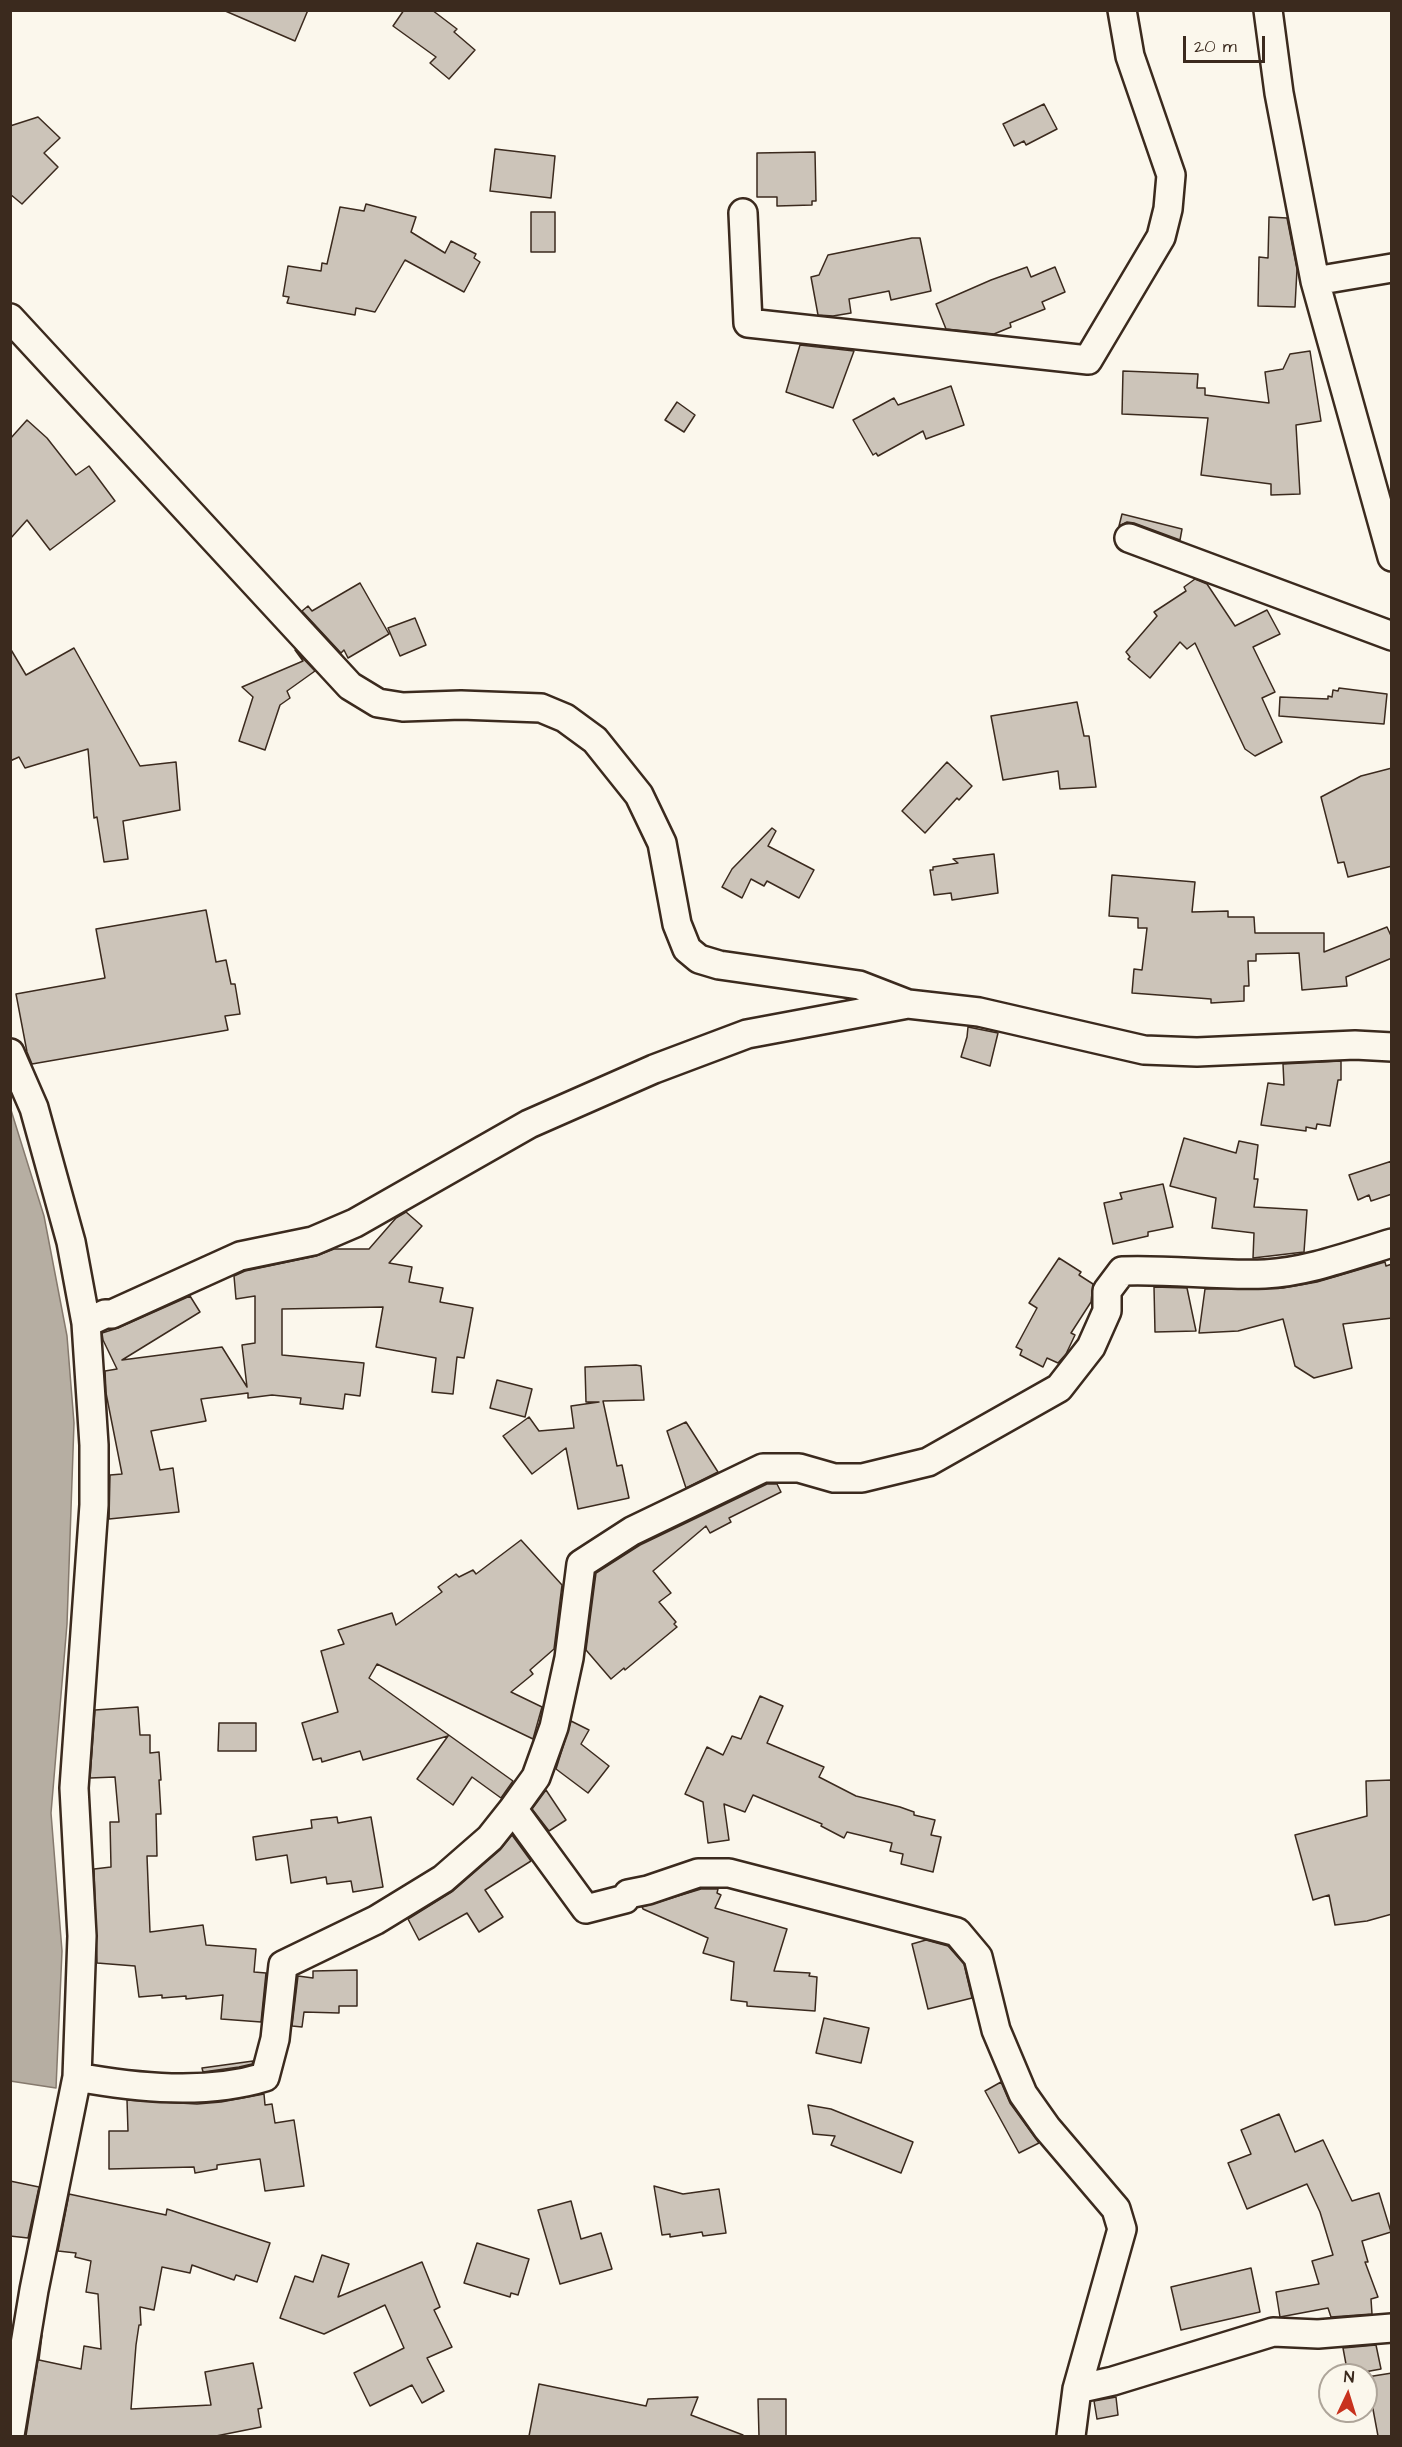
<!DOCTYPE html>
<style>
body{margin:0}
#map{position:relative;width:1402px;height:2447px;overflow:hidden;background:#fbf7ec;font-family:"Architects Daughter",sans-serif}
canvas{display:block}
.frame{position:absolute;inset:0;border:12px solid #3b2a1e;pointer-events:none}
.north{position:absolute;left:1318px;top:2363px;width:60px;height:60px;box-sizing:border-box;background:#fbf7ec;border:2px solid #aea59a;border-radius:50%;rotate:4deg;font-size:16px;font-weight:700;line-height:24px;text-align:center;color:#3b2a1e}
.north::after{content:'';display:block;margin:auto;width:21px;height:27px;background:#c8321e;clip-path:polygon(50% 0,100% 100%,50% 72%,0 100%)}
.scale{position:absolute;left:1183px;top:36px;width:82px;height:27px;box-sizing:border-box;border:3px solid #3b2a1e;border-top:0;padding-left:8px;font-size:18px;line-height:21px;white-space:nowrap;color:#3b2a1e;-webkit-text-stroke:4px #fbf7ec;paint-order:stroke}
</style>
<div id="map">
<canvas width="1402" height="2447"></canvas>
<div class="frame"></div>
<div class="north">N</div>
<div class="scale">20 m</div>
</div>
<script>
const ctx = document.querySelector('canvas').getContext('2d');
ctx.lineJoin = 'round';
function fill(path, color) { ctx.fillStyle = color; ctx.fill(path, 'evenodd'); }
function strokePath(path, color, width, dash) { ctx.strokeStyle = color; ctx.lineWidth = width; ctx.lineCap = dash ? 'butt' : 'round'; ctx.setLineDash(dash || []); ctx.stroke(path); }
const water = new Path2D(`
 M 11,1110 L 44,1216 L 67,1336 L 74,1423 L 67,1624 L 51,1813 L 62,1951 L 56,2088 L 10,2081 Z`);
fill(water, '#b6aea2');
strokePath(water, '#85796d', 1.5);
const building = new Path2D(`
 M 223,10 L 308,10 L 295,41 Z
 M 404,10 L 432,10 L 457,29 L 454,32 L 475,50 L 449,79 L 430,63 L 436,57 L 393,26 Z
 M 1044,104 L 1057,129 L 1026,145 L 1024,141 L 1014,146 L 1003,124 Z
 M 38,117 L 60,138 L 44,153 L 58,167 L 22,204 L 10,194 L 10,126 Z
 M 495,149 L 555,156 L 551,198 L 490,191 Z
 M 815,152 L 816,201 L 812,201 L 812,205 L 777,206 L 777,197 L 757,197 L 757,153 Z
 M 366,204 L 416,217 L 411,232 L 445,253 L 451,241 L 476,254 L 474,258 L 480,262 L 464,292 L 405,260 L 375,312 L 356,308 L 355,315 L 287,303 L 289,297 L 283,296 L 288,266 L 321,271 L 322,263 L 327,264 L 340,207 L 364,211 Z
 M 531,212 L 555,212 L 555,252 L 531,252 Z
 M 1269,217 L 1287,218 L 1297,269 L 1295,307 L 1258,306 L 1259,257 L 1268,258 Z
 M 912,238 L 920,238 L 931,291 L 891,300 L 889,291 L 849,299 L 851,313 L 833,316 L 818,315 L 811,277 L 819,275 L 828,255 Z
 M 1027,267 L 1031,277 L 1055,267 L 1065,292 L 1042,302 L 1045,309 L 1010,323 L 1011,327 L 994,334 L 946,329 L 936,304 L 991,280 Z
 M 800,345 L 854,351 L 833,408 L 786,392 Z
 M 1310,351 L 1321,421 L 1296,425 L 1300,494 L 1271,495 L 1271,484 L 1201,475 L 1208,418 L 1122,414 L 1123,371 L 1198,374 L 1197,388 L 1205,388 L 1205,395 L 1269,403 L 1265,372 L 1283,369 L 1290,354 Z
 M 951,386 L 964,425 L 926,439 L 923,431 L 878,456 L 876,453 L 873,455 L 853,420 L 894,398 L 898,405 Z
 M 677,402 L 695,415 L 684,432 L 665,420 Z
 M 27,420 L 47,438 L 76,475 L 89,466 L 115,501 L 50,550 L 27,520 L 10,539 L 10,439 Z
 M 1122,514 L 1182,529 L 1180,540 L 1134,523 L 1127,522 L 1119,526 Z
 M 1195,579 L 1207,584 L 1235,626 L 1267,610 L 1280,634 L 1253,647 L 1275,692 L 1262,698 L 1282,742 L 1255,756 L 1245,749 L 1195,643 L 1187,649 L 1180,642 L 1150,678 L 1128,659 L 1130,657 L 1126,652 L 1157,616 L 1154,612 L 1186,591 L 1184,587 Z
 M 360,583 L 389,634 L 348,658 L 344,650 L 341,653 L 302,611 L 308,606 L 312,611 Z
 M 415,618 L 426,645 L 400,656 L 388,628 Z
 M 10,648 L 26,675 L 74,648 L 140,766 L 176,762 L 180,810 L 123,821 L 128,859 L 104,862 L 97,817 L 94,818 L 88,749 L 25,768 L 19,757 L 10,761 Z
 M 295,650 L 315,671 L 287,691 L 290,698 L 280,705 L 265,750 L 239,741 L 253,697 L 242,687 L 303,661 Z
 M 1339,688 L 1387,694 L 1384,724 L 1279,716 L 1280,697 L 1328,699 L 1328,696 L 1332,697 L 1333,690 L 1338,691 Z
 M 1077,702 L 1084,736 L 1089,736 L 1096,787 L 1060,789 L 1058,771 L 1003,780 L 991,716 Z
 M 947,762 L 972,786 L 959,800 L 957,798 L 925,833 L 902,811 Z
 M 1392,768 L 1392,866 L 1348,877 L 1344,862 L 1338,863 L 1321,797 L 1361,776 Z
 M 772,828 L 776,831 L 768,846 L 814,870 L 799,898 L 767,881 L 764,886 L 751,879 L 742,898 L 722,887 L 732,869 Z
 M 994,854 L 998,893 L 952,900 L 951,893 L 934,895 L 930,870 L 933,870 L 933,867 L 958,863 L 953,859 Z
 M 1112,875 L 1195,882 L 1192,912 L 1228,911 L 1228,917 L 1254,917 L 1255,933 L 1324,933 L 1324,952 L 1387,927 L 1392,938 L 1392,958 L 1346,977 L 1347,986 L 1302,990 L 1299,953 L 1256,954 L 1256,961 L 1248,961 L 1249,986 L 1244,986 L 1244,1001 L 1211,1003 L 1211,999 L 1132,993 L 1134,969 L 1142,970 L 1147,928 L 1138,928 L 1138,918 L 1109,916 Z
 M 206,910 L 216,962 L 226,960 L 231,984 L 235,984 L 240,1014 L 225,1016 L 228,1030 L 32,1064 L 27,1052 L 16,994 L 105,978 L 96,929 Z
 M 968,1027 L 998,1033 L 990,1066 L 961,1057 L 967,1037 Z
 M 1341,1061 L 1341,1080 L 1338,1080 L 1330,1126 L 1317,1124 L 1316,1129 L 1306,1127 L 1306,1131 L 1261,1125 L 1268,1083 L 1284,1085 L 1283,1064 Z
 M 1184,1138 L 1236,1153 L 1239,1141 L 1258,1145 L 1254,1179 L 1258,1179 L 1254,1207 L 1307,1210 L 1304,1252 L 1253,1258 L 1254,1233 L 1212,1228 L 1216,1198 L 1170,1186 Z
 M 1392,1161 L 1392,1194 L 1371,1201 L 1369,1195 L 1358,1200 L 1349,1175 Z
 M 1163,1184 L 1173,1227 L 1148,1232 L 1148,1236 L 1113,1244 L 1104,1203 L 1122,1199 L 1120,1193 Z
 M 406,1212 L 422,1226 L 389,1263 L 412,1267 L 409,1282 L 443,1288 L 440,1302 L 473,1308 L 464,1358 L 457,1357 L 453,1394 L 432,1392 L 436,1358 L 376,1347 L 383,1307 L 282,1309 L 282,1355 L 364,1363 L 360,1396 L 345,1394 L 343,1409 L 300,1404 L 301,1398 L 272,1395 L 248,1398 L 248,1393 L 201,1399 L 206,1421 L 151,1431 L 160,1470 L 173,1468 L 179,1512 L 109,1519 L 110,1475 L 122,1474 L 106,1393 L 105,1371 L 117,1369 L 103,1340 L 102,1333 L 118,1328 L 190,1296 L 200,1312 L 122,1360 L 222,1347 L 247,1387 L 242,1345 L 255,1343 L 255,1296 L 236,1299 L 234,1276 L 245,1271 L 316,1256 L 334,1249 L 369,1249 L 396,1218 Z
 M 1059,1258 L 1081,1272 L 1079,1275 L 1093,1284 L 1091,1302 L 1071,1333 L 1075,1335 L 1066,1354 L 1058,1363 L 1047,1358 L 1043,1367 L 1020,1355 L 1022,1350 L 1016,1347 L 1037,1308 L 1029,1303 Z
 M 1385,1262 L 1386,1266 L 1392,1264 L 1392,1318 L 1343,1324 L 1352,1368 L 1314,1378 L 1295,1366 L 1283,1319 L 1238,1331 L 1199,1333 L 1205,1289 L 1283,1288 L 1317,1282 Z
 M 1154,1287 L 1187,1288 L 1196,1331 L 1155,1332 Z
 M 636,1365 L 641,1366 L 644,1400 L 603,1401 L 617,1466 L 622,1465 L 629,1498 L 578,1509 L 566,1448 L 532,1474 L 503,1436 L 529,1417 L 539,1431 L 574,1428 L 571,1406 L 599,1402 L 586,1402 L 585,1367 Z
 M 497,1380 L 532,1389 L 525,1417 L 490,1408 Z
 M 686,1422 L 718,1472 L 686,1488 L 667,1431 Z
 M 767,1484 L 777,1484 L 781,1492 L 729,1518 L 731,1522 L 710,1533 L 706,1526 L 653,1571 L 671,1593 L 659,1602 L 676,1622 L 674,1624 L 677,1627 L 625,1670 L 624,1668 L 611,1679 L 586,1650 L 596,1573 L 640,1545 Z
 M 521,1540 L 562,1585 L 554,1649 L 530,1670 L 533,1674 L 511,1692 L 542,1707 L 533,1739 L 377,1664 L 369,1678 L 513,1781 L 501,1798 L 472,1777 L 453,1805 L 417,1779 L 448,1736 L 363,1760 L 360,1751 L 322,1762 L 321,1758 L 313,1760 L 302,1723 L 338,1712 L 321,1651 L 344,1644 L 338,1630 L 392,1613 L 396,1625 L 442,1592 L 438,1587 L 456,1574 L 459,1577 L 473,1570 L 476,1574 Z
 M 760,1696 L 783,1706 L 767,1743 L 824,1767 L 819,1777 L 856,1796 L 900,1807 L 914,1812 L 914,1815 L 935,1820 L 931,1835 L 941,1837 L 933,1872 L 901,1864 L 903,1854 L 890,1851 L 892,1843 L 847,1832 L 844,1838 L 821,1826 L 822,1824 L 753,1795 L 745,1812 L 724,1804 L 729,1840 L 708,1843 L 703,1802 L 685,1794 L 707,1747 L 723,1755 L 732,1736 L 741,1739 Z
 M 138,1707 L 140,1735 L 150,1735 L 150,1753 L 159,1752 L 161,1780 L 159,1780 L 161,1814 L 156,1814 L 157,1856 L 147,1856 L 150,1932 L 203,1925 L 206,1945 L 256,1949 L 254,1972 L 266,1973 L 261,2022 L 221,2019 L 223,1995 L 186,1999 L 186,1996 L 162,1998 L 162,1995 L 139,1997 L 135,1966 L 97,1963 L 94,1869 L 111,1867 L 110,1822 L 119,1822 L 115,1777 L 90,1778 L 95,1710 Z
 M 571,1721 L 589,1730 L 581,1744 L 609,1766 L 588,1793 L 556,1769 Z
 M 219,1723 L 256,1723 L 256,1751 L 218,1751 Z
 M 1392,1780 L 1392,1914 L 1367,1921 L 1335,1925 L 1329,1895 L 1313,1900 L 1295,1835 L 1367,1816 L 1366,1781 Z
 M 546,1790 L 566,1820 L 549,1831 L 532,1809 Z
 M 337,1817 L 338,1823 L 371,1817 L 383,1887 L 353,1892 L 351,1881 L 327,1884 L 326,1877 L 291,1883 L 287,1855 L 256,1860 L 253,1837 L 312,1828 L 311,1820 Z
 M 512,1835 L 531,1861 L 485,1890 L 503,1917 L 479,1932 L 467,1913 L 419,1940 L 408,1919 L 453,1891 L 500,1850 Z
 M 701,1889 L 718,1889 L 717,1893 L 721,1895 L 715,1908 L 787,1929 L 774,1971 L 810,1973 L 809,1976 L 817,1977 L 815,2011 L 747,2006 L 747,2002 L 731,2000 L 734,1962 L 703,1953 L 708,1938 L 643,1909 L 642,1907 Z
 M 926,1940 L 948,1946 L 964,1964 L 972,1998 L 928,2009 L 912,1944 Z
 M 357,1970 L 357,2006 L 339,2006 L 339,2013 L 304,2012 L 302,2027 L 292,2026 L 298,1976 L 313,1978 L 313,1971 Z
 M 824,2018 L 869,2028 L 861,2063 L 816,2053 Z
 M 253,2061 L 252,2064 L 239,2067 L 203,2072 L 202,2068 Z
 M 1001,2082 L 1010,2103 L 1039,2143 L 1019,2153 L 985,2091 Z
 M 264,2094 L 265,2105 L 272,2104 L 275,2123 L 294,2120 L 304,2186 L 265,2191 L 260,2159 L 217,2165 L 217,2169 L 195,2173 L 194,2167 L 109,2169 L 109,2131 L 128,2131 L 127,2100 L 197,2104 L 221,2102 Z
 M 808,2105 L 831,2109 L 913,2142 L 901,2173 L 831,2145 L 835,2136 L 813,2134 Z
 M 1279,2114 L 1295,2152 L 1323,2140 L 1352,2201 L 1379,2193 L 1391,2232 L 1362,2241 L 1368,2262 L 1365,2262 L 1378,2297 L 1371,2299 L 1372,2314 L 1331,2317 L 1328,2308 L 1280,2317 L 1276,2292 L 1319,2284 L 1312,2261 L 1333,2255 L 1320,2212 L 1307,2184 L 1247,2209 L 1228,2163 L 1251,2154 L 1241,2130 Z
 M 10,2181 L 39,2187 L 28,2238 L 10,2236 Z
 M 654,2186 L 683,2194 L 719,2189 L 726,2233 L 703,2236 L 702,2232 L 670,2237 L 670,2234 L 662,2235 Z
 M 69,2194 L 166,2215 L 167,2209 L 270,2243 L 257,2282 L 236,2275 L 234,2280 L 192,2265 L 190,2273 L 162,2267 L 154,2310 L 140,2307 L 141,2325 L 139,2325 L 136,2345 L 131,2409 L 211,2405 L 205,2372 L 253,2363 L 262,2408 L 258,2409 L 261,2427 L 216,2436 L 26,2436 L 42,2335 L 39,2360 L 81,2369 L 84,2346 L 101,2349 L 98,2294 L 86,2292 L 91,2261 L 75,2257 L 76,2253 L 58,2251 Z
 M 571,2201 L 581,2239 L 601,2233 L 612,2269 L 560,2284 L 538,2210 Z
 M 477,2243 L 529,2259 L 518,2295 L 511,2293 L 510,2297 L 464,2283 Z
 M 322,2255 L 349,2264 L 338,2297 L 422,2262 L 440,2307 L 434,2310 L 452,2347 L 427,2358 L 444,2391 L 422,2403 L 412,2385 L 370,2406 L 354,2373 L 404,2348 L 385,2305 L 324,2334 L 280,2318 L 295,2276 L 313,2282 Z
 M 1251,2268 L 1260,2312 L 1181,2330 L 1171,2287 Z
 M 1376,2345 L 1381,2369 L 1348,2375 L 1343,2348 Z
 M 1392,2373 L 1392,2436 L 1378,2436 L 1367,2377 Z
 M 539,2384 L 646,2406 L 648,2399 L 698,2397 L 691,2415 L 743,2435 L 742,2436 L 529,2436 Z
 M 1116,2397 L 1118,2415 L 1097,2419 L 1094,2401 Z
 M 758,2399 L 786,2399 L 786,2436 L 759,2436 Z`);
fill(building, '#ccc4b9');
strokePath(building, '#3b2a1e', 1.5);
const street = new Path2D(`
 M 1268,10 L 1279,93 L 1315,281 L 1392,557
 M 743,213 L 748,323 L 1088,360 L 1161,237 L 1168,209 L 1171,175 L 1130,56 L 1122,10
 M 1315,281 L 1392,268
 M 10,318 L 350,686 L 378,703 L 403,707 L 461,705 L 541,708 L 565,718 L 595,740 L 639,795 L 662,843 L 677,924 L 687,949 L 699,959 L 719,965 L 859,985 L 908,1004 L 979,1012 L 1144,1050 L 1197,1052 L 1355,1045 L 1392,1047
 M 1129,538 L 1392,636
 M 10,1053 L 34,1108 L 71,1242 L 86,1323 L 94,1445 L 94,1505 L 74,1788 L 82,1936 L 77,2077 L 34,2290 L 10,2435
 M 86,1323 L 105,1314 L 112,1314 L 240,1256 L 313,1241 L 355,1223 L 529,1124 L 654,1069 L 747,1034 L 908,1004
 M 513,1809 L 586,1909 L 625,1899 L 628,1894 L 648,1890 L 698,1873 L 729,1873 L 957,1932 L 978,1957 L 996,2030 L 1023,2094 L 1047,2128 L 1116,2209 L 1122,2229 L 1077,2389 L 1071,2436
 M 77,2077 C 137,2088 206,2095 265,2077 L 275,2039 L 283,1965 L 376,1920 L 443,1879 L 490,1838 L 513,1809 L 536,1777 L 554,1727 L 569,1658 L 581,1564 L 632,1531 L 763,1468 L 799,1468 L 834,1478 L 862,1478 L 928,1462 L 1059,1388 L 1091,1347 L 1107,1311 L 1107,1291 L 1122,1271 C 1170,1269 1218,1276 1265,1274 C 1307,1272 1352,1255 1392,1243
 M 1077,2389 L 1113,2381 L 1273,2332 L 1318,2334 L 1392,2328`);
strokePath(street, '#3b2a1e', 32);
strokePath(street, '#fbf7ec', 27);
</script>
